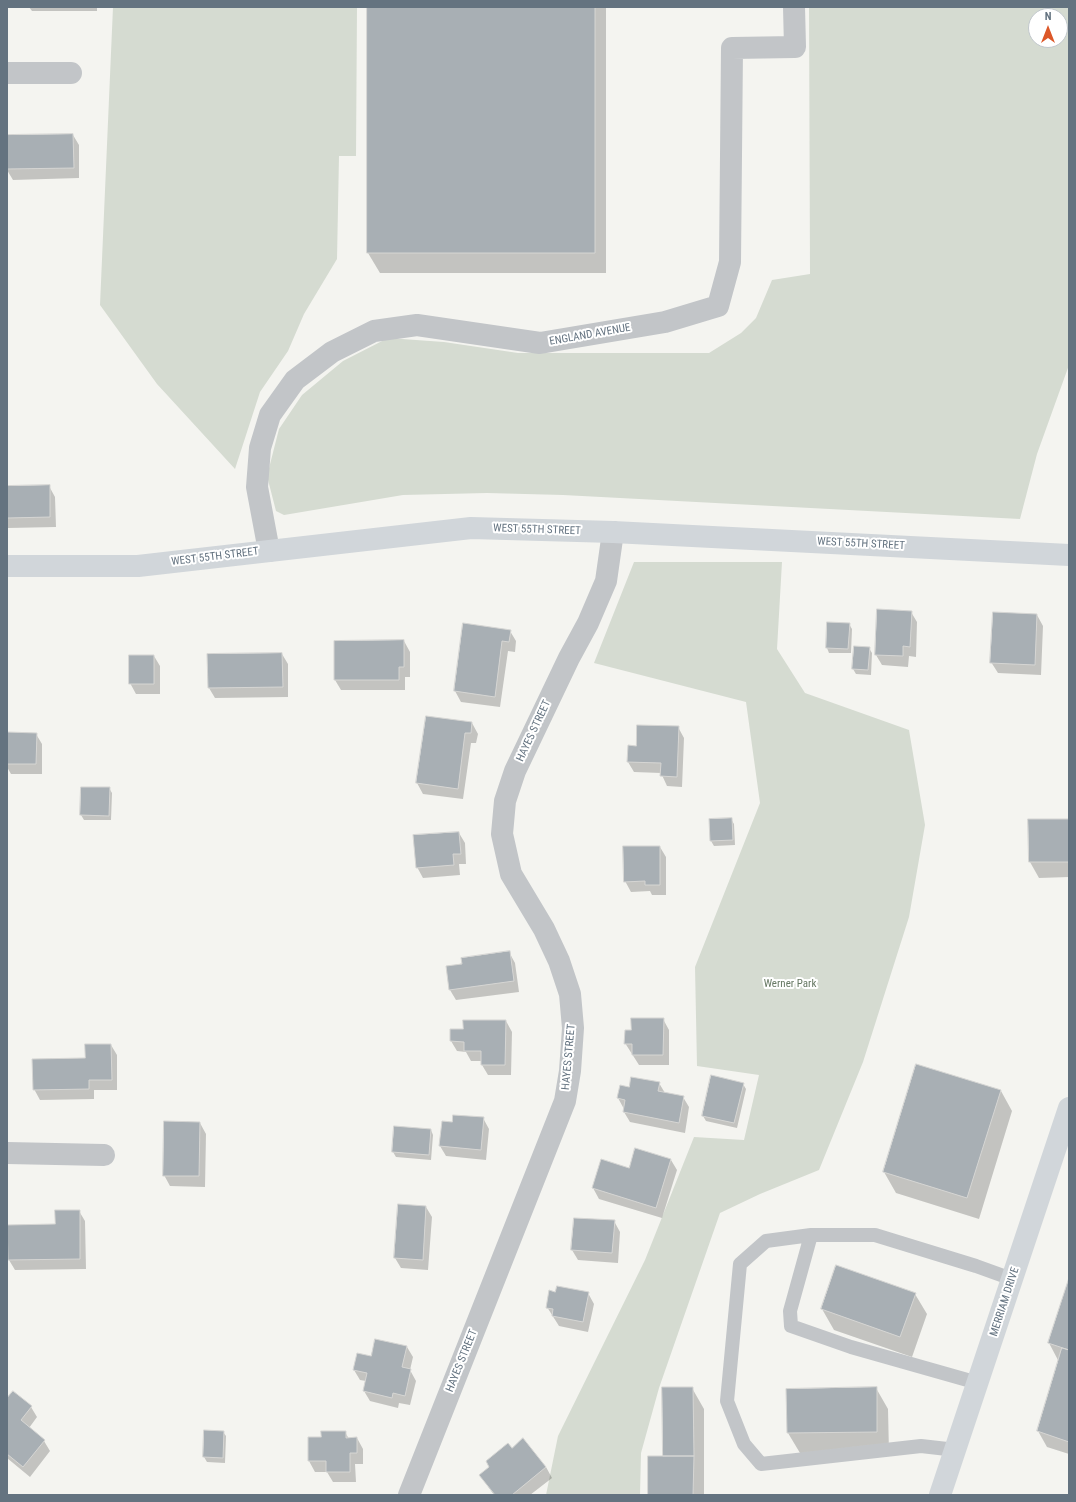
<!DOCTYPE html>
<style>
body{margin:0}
#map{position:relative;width:1076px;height:1502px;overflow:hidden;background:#f4f4f0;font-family:"Roboto Condensed",sans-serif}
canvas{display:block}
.frame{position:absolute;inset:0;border:8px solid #647380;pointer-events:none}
.north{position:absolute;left:1028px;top:8px;width:40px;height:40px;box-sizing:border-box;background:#fff;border:1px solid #c1c7cc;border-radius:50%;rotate:0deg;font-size:11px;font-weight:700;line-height:16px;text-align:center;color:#647380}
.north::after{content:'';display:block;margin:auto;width:14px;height:18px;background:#dc5728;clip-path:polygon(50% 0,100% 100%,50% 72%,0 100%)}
</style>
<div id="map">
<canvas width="1076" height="1502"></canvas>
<div class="frame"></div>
<div class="north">N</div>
</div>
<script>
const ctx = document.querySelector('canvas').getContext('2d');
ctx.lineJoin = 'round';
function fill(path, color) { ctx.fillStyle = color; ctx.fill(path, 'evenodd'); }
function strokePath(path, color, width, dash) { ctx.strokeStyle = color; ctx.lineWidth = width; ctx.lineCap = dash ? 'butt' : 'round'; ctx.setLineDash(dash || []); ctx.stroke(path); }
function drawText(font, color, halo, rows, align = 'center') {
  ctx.font = font + ' "Roboto Condensed",sans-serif'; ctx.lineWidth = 4; ctx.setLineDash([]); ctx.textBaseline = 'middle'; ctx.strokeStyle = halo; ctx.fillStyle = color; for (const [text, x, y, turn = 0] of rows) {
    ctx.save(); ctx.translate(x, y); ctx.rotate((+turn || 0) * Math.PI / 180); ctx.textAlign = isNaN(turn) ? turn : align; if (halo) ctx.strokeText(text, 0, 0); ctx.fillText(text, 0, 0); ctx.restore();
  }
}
fill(new Path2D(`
 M 113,7 L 357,7 L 356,156 L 339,156 L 337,259 L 304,314 L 288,351 L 260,392 L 235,469 L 157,384 L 100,305 Z
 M 809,7 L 1069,7 L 1069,365 L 1037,454 L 1020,519 L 563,495 L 487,493 L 403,495 L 284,515 L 276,511 L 267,476 L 279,429 L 302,395 L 343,361 L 388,338 L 444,342 L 518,353 L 709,353 L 741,333 L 756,318 L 772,280 L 810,274 ZM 1036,16 L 1060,16 L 1060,40 L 1036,40 Z
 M 634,562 L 782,562 L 777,649 L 805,693 L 909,730 L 925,825 L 909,917 L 863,1062 L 819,1170 L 760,1194 L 720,1213 L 659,1388 L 641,1453 L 640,1495 L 546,1495 L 558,1436 L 645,1260 L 694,1137 L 744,1140 L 759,1075 L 697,1066 L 695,967 L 760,803 L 746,702 L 594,663 Z`), '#d5dbd1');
fill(new Path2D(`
 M 29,7 L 97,7 L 97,11 L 32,11 Z
 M 368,7 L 606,7 L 606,273 L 380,273 L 368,253 Z
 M 73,135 L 79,145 L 79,178 L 13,180 L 7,170 L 7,136 Z
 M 49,486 L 55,497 L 56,527 L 8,528 L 7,487 Z
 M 911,612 L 917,622 L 916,657 L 909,656 L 908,667 L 882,665 L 876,655 Z
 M 1037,615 L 1043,626 L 1041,675 L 998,673 L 991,662 Z
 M 849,624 L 852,629 L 851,653 L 829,653 L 827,648 Z
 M 463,625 L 510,631 L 516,641 L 515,652 L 508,651 L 500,707 L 461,702 L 455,691 Z
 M 404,641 L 410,652 L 410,677 L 405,677 L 405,690 L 341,690 L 335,680 Z
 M 869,648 L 872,653 L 871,675 L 856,674 L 853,669 Z
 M 282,654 L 288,664 L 288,697 L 215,698 L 209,688 Z
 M 154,656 L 160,666 L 160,694 L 136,694 L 130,683 Z
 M 427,717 L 472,723 L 478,734 L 476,743 L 471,743 L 463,799 L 423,794 L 417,783 Z
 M 678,727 L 684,738 L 682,787 L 667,786 L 661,773 L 634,772 L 628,762 L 637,747 Z
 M 7,733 L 36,734 L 42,744 L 42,774 L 11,774 L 7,767 Z
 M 109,788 L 112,793 L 111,820 L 84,820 L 81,815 Z
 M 731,819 L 734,824 L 735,845 L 714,846 L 711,841 L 710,820 Z
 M 1069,820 L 1069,877 L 1039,878 L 1030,862 Z
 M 459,833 L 465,843 L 466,864 L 459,864 L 460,875 L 423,878 L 417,867 Z
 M 660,847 L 666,857 L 666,895 L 652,895 L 650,891 L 631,892 L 625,881 Z
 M 509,952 L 515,963 L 519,992 L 456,1000 L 450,990 L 447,967 Z
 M 663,1019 L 669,1030 L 669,1065 L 639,1065 L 625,1043 L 632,1031 Z
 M 506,1021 L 512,1032 L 511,1075 L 488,1075 L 482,1065 L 482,1061 L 471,1061 L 466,1052 L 457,1051 L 451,1041 L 464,1030 Z
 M 111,1045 L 117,1055 L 117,1090 L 94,1090 L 94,1099 L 40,1100 L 34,1089 Z
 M 659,1083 L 665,1093 L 683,1097 L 689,1107 L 685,1133 L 630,1122 L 624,1112 L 624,1109 L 618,1098 L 630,1088 Z
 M 743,1084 L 746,1089 L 737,1128 L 706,1121 L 703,1116 Z
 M 1001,1091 L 1012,1111 L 979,1219 L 896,1193 L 884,1172 Z
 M 483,1118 L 489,1129 L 486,1160 L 446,1156 L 440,1146 L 453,1123 Z
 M 200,1123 L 206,1134 L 205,1187 L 170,1186 L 164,1175 Z
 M 431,1130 L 433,1135 L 431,1160 L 396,1157 L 393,1152 Z
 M 671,1160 L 677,1170 L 662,1218 L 599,1199 L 593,1188 L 629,1169 Z
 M 426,1207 L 432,1217 L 428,1270 L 401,1268 L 395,1258 Z
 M 79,1211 L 85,1221 L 86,1269 L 15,1270 L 9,1260 Z
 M 614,1221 L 620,1232 L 618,1263 L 578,1260 L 572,1250 Z
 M 1069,1281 L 1069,1454 L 1047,1447 L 1038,1431 L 1059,1362 L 1049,1343 Z
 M 556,1293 L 588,1293 L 594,1304 L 588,1332 L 559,1326 L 547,1307 Z
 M 915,1294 L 927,1314 L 912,1357 L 834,1330 L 822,1309 Z
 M 407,1347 L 413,1357 L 410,1370 L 416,1381 L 410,1405 L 399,1403 L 398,1408 L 370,1401 L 364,1391 L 366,1381 L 360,1380 L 354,1370 Z
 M 692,1388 L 704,1409 L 704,1495 L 649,1495 Z
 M 876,1388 L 888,1409 L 889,1453 L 800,1453 L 788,1433 Z
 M 13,1392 L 31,1407 L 37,1417 L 29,1428 L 44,1441 L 50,1451 L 30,1477 L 7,1458 L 7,1399 Z
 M 205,1431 L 223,1432 L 226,1436 L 225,1463 L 207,1462 L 204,1457 Z
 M 345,1432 L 349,1439 L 357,1438 L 363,1449 L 363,1464 L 355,1464 L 356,1482 L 333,1482 L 327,1472 L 315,1472 L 309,1461 L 309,1438 L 322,1438 Z
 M 523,1440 L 546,1467 L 552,1478 L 530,1495 L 494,1495 L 480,1475 Z`), '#0003');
const building = new Path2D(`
 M 367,7 L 595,7 L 595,253 L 367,253 Z
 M 73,134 L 74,168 L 7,169 L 7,135 Z
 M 50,485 L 50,517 L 7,518 L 7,486 Z
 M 877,609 L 912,611 L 910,647 L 903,646 L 903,656 L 875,655 Z
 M 993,612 L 1037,614 L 1035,665 L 990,663 Z
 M 827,622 L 850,623 L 848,649 L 826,648 Z
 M 463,623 L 511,630 L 509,642 L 502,641 L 495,697 L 454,691 Z
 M 404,640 L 404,667 L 399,667 L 399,680 L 334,680 L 334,641 Z
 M 854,646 L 870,647 L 868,670 L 852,669 Z
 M 282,653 L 283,687 L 208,688 L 207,654 Z
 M 129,655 L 154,655 L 154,684 L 129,684 Z
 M 426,716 L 472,722 L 471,733 L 465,733 L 458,789 L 416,783 Z
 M 637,725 L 679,726 L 677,777 L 660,776 L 661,763 L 627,762 L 628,745 L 636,746 Z
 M 7,732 L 37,733 L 36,764 L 7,764 Z
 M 81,787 L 110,787 L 109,816 L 80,815 Z
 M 732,818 L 733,840 L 710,841 L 709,819 Z
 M 1028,819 L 1069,819 L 1069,862 L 1029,862 Z
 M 459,832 L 461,854 L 453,854 L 454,865 L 416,868 L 413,835 Z
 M 623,846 L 660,846 L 660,885 L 645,885 L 645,881 L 624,882 Z
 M 510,951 L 514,981 L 449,990 L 446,966 L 462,964 L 461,958 Z
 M 631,1018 L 664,1018 L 663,1055 L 632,1055 L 632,1044 L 624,1044 L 625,1030 L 631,1030 Z
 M 463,1020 L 506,1020 L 505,1065 L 481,1065 L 481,1051 L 464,1051 L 464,1042 L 450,1041 L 450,1029 L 463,1029 Z
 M 85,1044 L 111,1044 L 112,1080 L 89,1080 L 89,1089 L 33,1090 L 32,1059 L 85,1058 Z
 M 916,1064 L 1001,1090 L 967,1198 L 883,1172 Z
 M 711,1075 L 744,1083 L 734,1123 L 702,1116 Z
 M 631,1077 L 660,1082 L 658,1091 L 684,1096 L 679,1123 L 623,1112 L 625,1100 L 617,1098 L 620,1085 L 629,1087 Z
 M 453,1115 L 484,1117 L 481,1150 L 439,1146 L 442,1121 L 452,1122 Z
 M 164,1121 L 200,1122 L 199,1176 L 163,1176 Z
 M 394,1126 L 431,1129 L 429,1155 L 392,1152 Z
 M 635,1148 L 671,1159 L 656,1208 L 592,1188 L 601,1159 L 629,1168 Z
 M 398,1204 L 426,1206 L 423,1260 L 394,1258 Z
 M 55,1210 L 80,1210 L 80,1259 L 8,1260 L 7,1225 L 55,1224 Z
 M 574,1218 L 615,1220 L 612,1253 L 571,1250 Z
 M 836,1265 L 916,1293 L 900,1337 L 821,1309 Z
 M 1069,1278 L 1069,1350 L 1048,1343 Z
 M 557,1286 L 589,1292 L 583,1322 L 552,1316 L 553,1309 L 546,1308 L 549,1290 L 555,1292 Z
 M 375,1339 L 407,1346 L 402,1367 L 411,1369 L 405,1396 L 393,1393 L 392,1398 L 363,1391 L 367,1373 L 353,1370 L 357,1353 L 371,1356 Z
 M 1062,1348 L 1069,1350 L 1069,1442 L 1037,1431 Z
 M 662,1387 L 693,1387 L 694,1456 L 663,1456 Z
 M 877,1387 L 877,1432 L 787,1433 L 786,1389 Z
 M 13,1391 L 32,1406 L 21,1420 L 45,1440 L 23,1467 L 7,1454 L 7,1398 Z
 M 204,1430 L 224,1431 L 223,1458 L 203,1457 Z
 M 321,1431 L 346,1431 L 346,1438 L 357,1437 L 357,1453 L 350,1453 L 350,1472 L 326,1472 L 326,1461 L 308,1461 L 308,1437 L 321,1437 Z
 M 523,1438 L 546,1467 L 512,1495 L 495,1495 L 479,1475 L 489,1467 L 486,1461 L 508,1443 L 512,1448 Z
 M 648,1456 L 694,1456 L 693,1495 L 648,1495 Z`);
fill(building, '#a8afb4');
strokePath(building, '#d5d5d3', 1);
strokePath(new Path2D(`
 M 811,1235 L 790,1311 L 791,1326 L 851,1347 L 978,1383
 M 956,1450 L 921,1446 L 761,1464 L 744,1444 L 727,1401 L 740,1264 L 766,1241 L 811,1235 L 875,1235 L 976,1266 L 1012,1279`), '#c2c5c8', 14);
strokePath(new Path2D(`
 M 7,73 L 71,73
 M 269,551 L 257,487 L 260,448 L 270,415 L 295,380 L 332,352 L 374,331 L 417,325 L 540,343 L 665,322 L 718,306 L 730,262 L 732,48 L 795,47 L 794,7
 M 7,1153 L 104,1155
 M 409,1495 L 565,1101 L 570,1071 L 573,1028 L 570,994 L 559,961 L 544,929 L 511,874 L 502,834 L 505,801 L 515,771 L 569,658 L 588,623 L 606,581 L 613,532`), '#c2c5c8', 22);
strokePath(new Path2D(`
 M 7,566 L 138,566 L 471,528 L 613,532 L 1069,555
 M 940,1495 L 1069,1108`), '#d1d6da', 22);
drawText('11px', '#647380', '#fff', [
 ["ENGLAND AVENUE",590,335,-10],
 ["WEST 55TH STREET",537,530,2],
 ["WEST 55TH STREET",861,544,3],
 ["WEST 55TH STREET",215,557,-7],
 ["HAYES STREET",534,731,-65],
 ["HAYES STREET",569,1057,-85],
 ["MERRIAM DRIVE",1005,1302,-72],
 ["HAYES STREET",462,1361,-68]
]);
drawText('11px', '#667863', '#fff', [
 ["Werner Park",790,984]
]);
</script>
